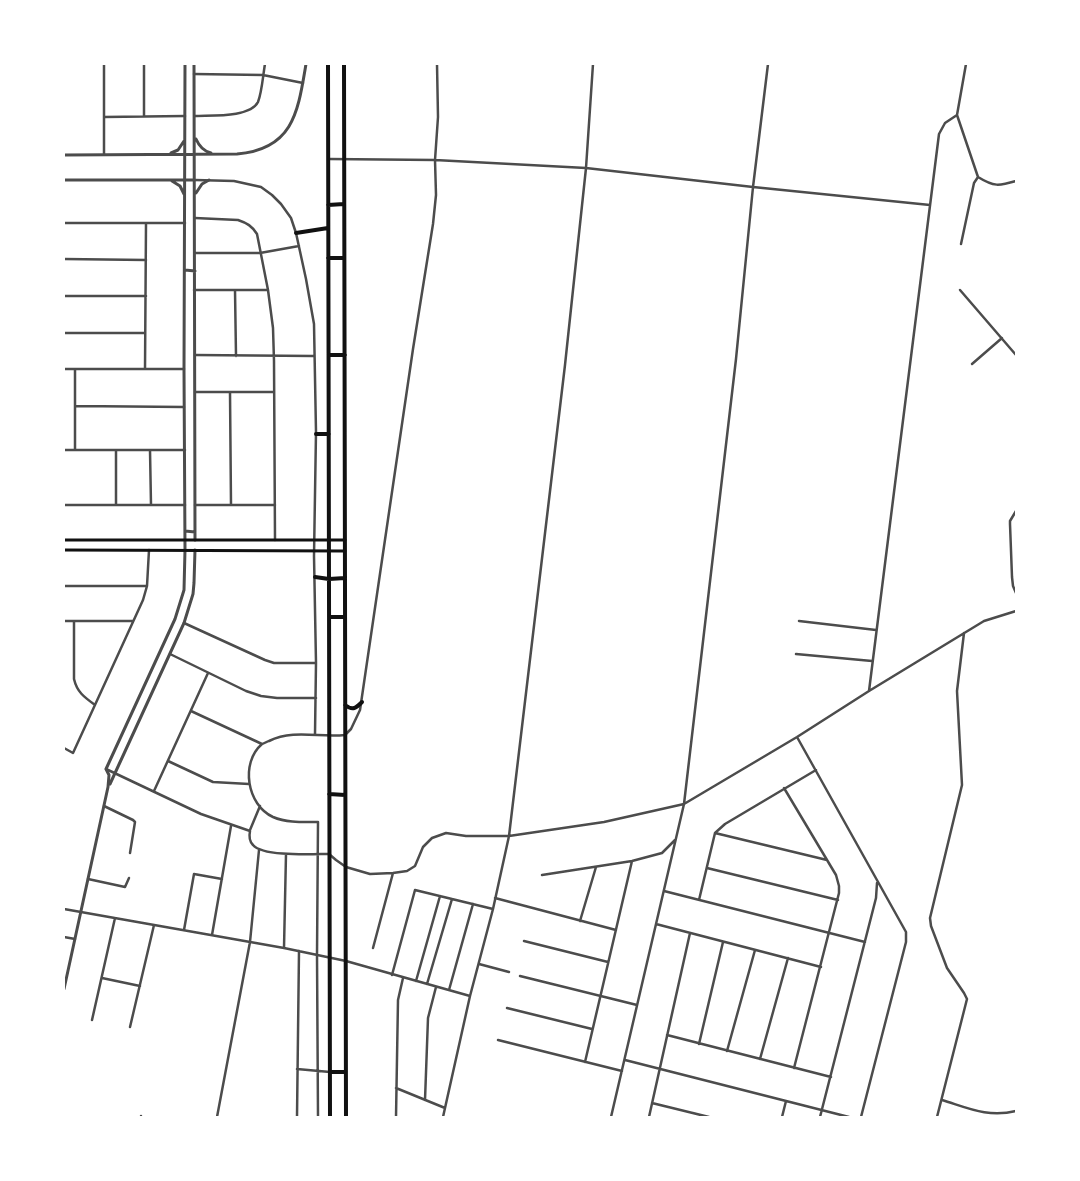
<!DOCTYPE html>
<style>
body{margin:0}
#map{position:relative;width:1080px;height:1181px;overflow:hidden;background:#fff;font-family:Roboto,sans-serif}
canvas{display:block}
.frame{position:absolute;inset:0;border:65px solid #fff;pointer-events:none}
</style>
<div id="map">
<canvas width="1080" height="1181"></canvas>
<div class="frame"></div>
</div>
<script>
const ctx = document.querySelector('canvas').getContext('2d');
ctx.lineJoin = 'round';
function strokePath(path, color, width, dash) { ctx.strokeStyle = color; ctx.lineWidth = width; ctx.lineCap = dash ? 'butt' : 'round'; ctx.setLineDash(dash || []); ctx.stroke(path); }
strokePath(new Path2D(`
 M 966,64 L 957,115 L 978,177 C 994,187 999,186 1016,181
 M 194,74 L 263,75 L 303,83
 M 144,116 L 144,64
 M 195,116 C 210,115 250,118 258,102 C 262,92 263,75 265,64
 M 104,117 L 185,116
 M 104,154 L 104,64
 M 329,159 L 435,160 L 586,168 L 753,187 L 930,205
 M 195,180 L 234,181 L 261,187 L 272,195 L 281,204 L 291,218 L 296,233 L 306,279 L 314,324 L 316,432 L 314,556 L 316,663 L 315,734
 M 195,218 L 238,220 C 247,223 252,226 257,234 L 268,290 L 273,328 L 274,361 L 275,540
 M 64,223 L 185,223
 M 961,244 L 974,183 L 978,177
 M 195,253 L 260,253 L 299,246
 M 64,259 L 146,260
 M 194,290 L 268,290
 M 235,290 L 236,356
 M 960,290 L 1016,355
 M 64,296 L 146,296
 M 64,333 L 145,333
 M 195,355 L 313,356
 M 972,364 L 1002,338
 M 64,369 L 184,369
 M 145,369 L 146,223
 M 195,392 L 274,392
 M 230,392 L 231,505
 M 75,406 L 184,407
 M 64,450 L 185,450
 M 75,450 L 75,369
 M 150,450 L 151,505
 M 64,505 L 185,505
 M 116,505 L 116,450
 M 195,505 L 275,505
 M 1016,511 L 1010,521 L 1010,524 L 1012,577 L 1013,586 L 1016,593
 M 64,586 L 147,586
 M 64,621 L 133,621
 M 74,621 L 74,679 C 77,692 84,697 95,705
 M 799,621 L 876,630
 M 184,623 L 265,660 L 274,663 L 316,663
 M 170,654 L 246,691 L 261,696 L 277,698 L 316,698
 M 796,654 L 872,661
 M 869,691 L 939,134 L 945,123 L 957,115
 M 191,711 L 262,744
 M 797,737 L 906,932 L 906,942 L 861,1117
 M 64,748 L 73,753 L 143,600 L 147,586 L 149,550
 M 168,761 L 213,782 L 249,784
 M 106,769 L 201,814 L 250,831 C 249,836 249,841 253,845 C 263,857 314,854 329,854 L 336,860 L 346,867 L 370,874 L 393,873 L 407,871 L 415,866 L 423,847 L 432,838 L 446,833 L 466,836 L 509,836 L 604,822 L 684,804 L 797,737 L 869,691 L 984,621 L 1016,611
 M 784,788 L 836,875 L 839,886 L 839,893 L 794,1068
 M 154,791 L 208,673
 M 104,806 L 133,820 L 135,822 L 130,853
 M 250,830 L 260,806
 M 715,833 L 827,860
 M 707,868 L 838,900
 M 542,875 L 632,861 L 662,853 L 675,840
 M 88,879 L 125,887 L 129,878
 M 664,891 L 865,942
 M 495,898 L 616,930
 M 699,900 L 715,833 L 725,824 L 816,770
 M 64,909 L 284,948 L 346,961 L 470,996
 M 580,921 L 596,867
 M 656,924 L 821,967
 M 184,930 L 194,874 L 222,879
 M 212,935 L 231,826
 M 64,937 L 75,939
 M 524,941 L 608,962
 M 284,948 L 286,854
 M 373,948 L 393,873
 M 479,964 L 509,972
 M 392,975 L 415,890 L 493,909
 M 520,976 L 637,1005
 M 102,978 L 140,986
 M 416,981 L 440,896
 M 427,984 L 452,899
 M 449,990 L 473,904
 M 507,1008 L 592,1029
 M 92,1020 L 115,918
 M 130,1027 L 154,925
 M 667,1035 L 831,1077
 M 498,1040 L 622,1071
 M 699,1044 L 723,942
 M 727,1051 L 755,950
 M 760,1059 L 788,958
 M 625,1060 L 849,1117
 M 585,1062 L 632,861
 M 297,1069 L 330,1072
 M 396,1088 L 445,1108
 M 425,1100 L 428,1018 L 436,987
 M 942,1100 C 968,1108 988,1118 1016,1111
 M 652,1103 L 709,1117
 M 141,1117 L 141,1116
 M 217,1117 L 250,942 L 259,850
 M 297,1117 L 299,951
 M 318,1117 L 317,955 L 318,822 C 303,822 287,823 273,817 C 247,805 240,763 262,744 C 263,744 268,741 269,741 C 294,729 320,738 345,735 L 351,729 L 360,710 L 413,349 L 433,224 L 436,195 L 435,160 L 438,117 L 437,64
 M 396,1117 L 398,1000 L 403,978
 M 443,1117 L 470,996 L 493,909 L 509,836 L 565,365 L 586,168 L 593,64
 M 611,1117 L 684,804 L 736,359 L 753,187 L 768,64
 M 649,1117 L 690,933
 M 782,1117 L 786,1101
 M 820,1117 L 876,898 L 877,883
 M 937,1117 L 967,999 L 964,993 L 947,968 L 931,926 L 930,918 L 962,785 L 957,691 L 964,633`), '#4c4c4c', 2.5);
strokePath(new Path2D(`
 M 194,64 L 195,540
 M 196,139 C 199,146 203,151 211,153
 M 171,153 L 178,150 L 184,141
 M 64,155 L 237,154 C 294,149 298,111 306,64
 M 64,180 L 195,180
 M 172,181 L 180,186 L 184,194
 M 196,193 L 202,184 L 209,180
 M 185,270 L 195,271
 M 185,531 L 195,532
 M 110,784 L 184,623 L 193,594 L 194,583 L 195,550
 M 64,989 L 108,787 L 109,775 L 106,769 L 175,619 L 184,590 L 185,550 L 184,369 L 185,64`), '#4c4c4c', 3);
strokePath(new Path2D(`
 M 64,540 L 345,540
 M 64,550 L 345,551`), '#111', 3);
strokePath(new Path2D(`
 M 328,64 L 330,1117
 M 344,64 L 346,1117
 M 328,205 L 344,204
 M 296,233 L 328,228
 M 328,258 L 344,258
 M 329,355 L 345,355
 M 316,434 L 329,434
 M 315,577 L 329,579 L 345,578
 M 329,617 L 345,617
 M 345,705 C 353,711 356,708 362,702
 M 329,794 L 345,795
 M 330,1072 L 346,1072`), '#111', 4);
</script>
